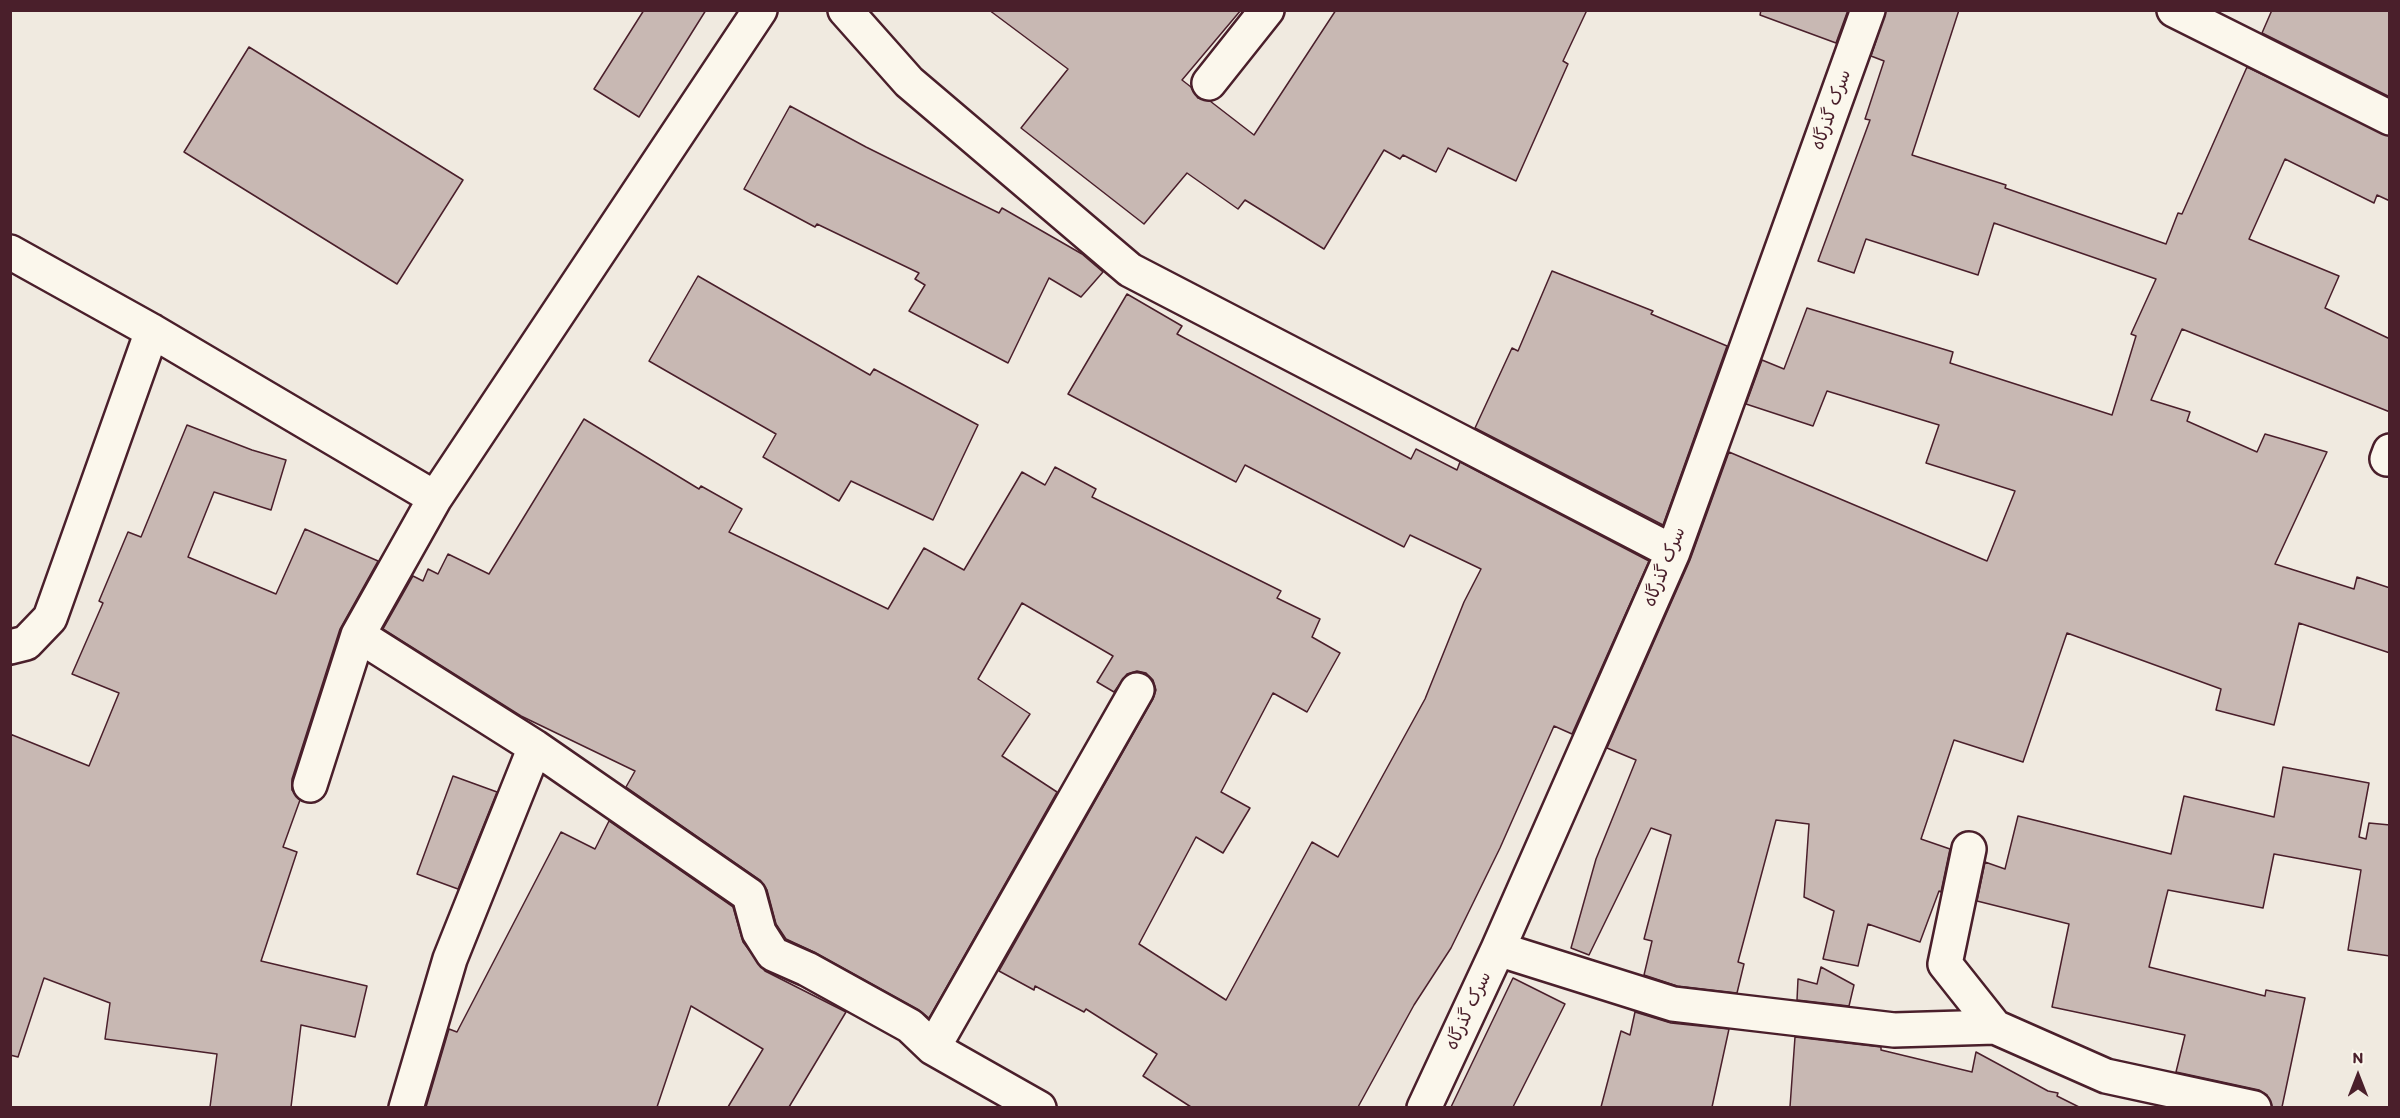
<!DOCTYPE html>
<meta charset="utf-8">
<style>
body{margin:0}
#map{position:relative;width:2400px;height:1118px;overflow:hidden;background:#f0eae0;font-family:Itim,sans-serif}
canvas{display:block}
.frame{position:absolute;inset:0;border:12px solid #4a1f2b;pointer-events:none}
.north{position:absolute;left:2328px;top:1046px;width:60px;height:60px;-webkit-text-stroke:4px #fbf7ec;paint-order:stroke;rotate:0deg;font-size:16px;font-weight:700;line-height:24px;text-align:center;color:#4a1f2b}
.north::after{content:'';display:block;margin:auto;width:21px;height:27px;background:#4a1f2b;clip-path:polygon(50% 0,100% 100%,50% 72%,0 100%)}
</style>
<div id="map">
<canvas width="2400" height="1118"></canvas>
<div class="frame"></div>
<div class="north">N</div>
</div>
<script>
const ctx = document.querySelector('canvas').getContext('2d');
ctx.lineJoin = 'round';
function fill(path, color) { ctx.fillStyle = color; ctx.fill(path, 'evenodd'); }
function strokePath(path, color, width, dash) { ctx.strokeStyle = color; ctx.lineWidth = width; ctx.lineCap = dash ? 'butt' : 'round'; ctx.setLineDash(dash || []); ctx.stroke(path); }
function drawText(font, color, halo, rows, align = 'center') {
  ctx.font = font + ' Itim,"Playpen Sans Arabic",sans-serif'; ctx.lineWidth = 4.5; ctx.setLineDash([]); ctx.textBaseline = 'middle'; ctx.strokeStyle = halo; ctx.fillStyle = color; for (const [text, x, y, turn = 0] of rows) {
    ctx.save(); ctx.translate(x, y); ctx.rotate((+turn || 0) * Math.PI / 180); ctx.textAlign = isNaN(turn) ? turn : align; if (halo) ctx.strokeText(text, 0, 0); ctx.fillText(text, 0, 0); ctx.restore();
  }
}
const building = new Path2D(`
 M 644,10 L 706,10 L 639,117 L 594,89 Z
 M 989,10 L 1241,10 L 1182,80 L 1191,87 L 1198,98 L 1210,101 L 1254,135 L 1336,10 L 1587,10 L 1563,61 L 1568,64 L 1516,181 L 1448,148 L 1436,172 L 1403,155 L 1400,159 L 1384,150 L 1324,249 L 1245,200 L 1238,209 L 1187,173 L 1144,224 L 1021,128 L 1068,69 Z
 M 1761,10 L 1848,10 L 1836,43 L 1760,15 Z
 M 1886,10 L 1959,10 L 1912,155 L 2006,185 L 2005,188 L 2166,244 L 2178,213 L 2182,214 L 2247,67 L 2390,136 L 2390,201 L 2377,195 L 2374,203 L 2285,159 L 2249,239 L 2339,276 L 2325,308 L 2390,339 L 2390,412 L 2182,329 L 2151,400 L 2190,412 L 2187,421 L 2257,452 L 2265,434 L 2327,452 L 2275,564 L 2354,589 L 2357,577 L 2390,588 L 2390,653 L 2299,623 L 2274,725 L 2216,710 L 2221,689 L 2067,633 L 2023,762 L 1954,740 L 1921,839 L 1950,849 L 1941,892 L 1939,891 L 1920,942 L 1868,924 L 1858,966 L 1823,959 L 1834,911 L 1804,897 L 1809,824 L 1776,820 L 1738,962 L 1744,964 L 1737,993 L 1677,986 L 1644,975 L 1652,941 L 1644,939 L 1671,835 L 1651,828 L 1589,955 L 1571,948 L 1596,859 L 1636,760 L 1607,748 L 1690,560 L 1729,452 L 1987,561 L 2015,491 L 1926,463 L 1939,425 L 1827,391 L 1813,426 L 1746,404 L 1762,360 L 1784,369 L 1807,308 L 1953,352 L 1950,363 L 2112,415 L 2136,336 L 2131,334 L 2156,279 L 1994,223 L 1978,275 L 1866,239 L 1854,273 L 1818,261 L 1870,120 L 1865,119 L 1884,61 L 1871,56 Z
 M 2272,10 L 2390,10 L 2390,97 L 2262,33 Z
 M 249,47 L 463,180 L 397,284 L 184,152 Z
 M 790,106 L 866,147 L 999,213 L 1002,208 L 1082,254 L 1103,272 L 1081,297 L 1049,278 L 1008,363 L 909,311 L 925,285 L 915,279 L 919,273 L 817,224 L 815,227 L 744,189 Z
 M 1552,271 L 1653,311 L 1651,314 L 1727,346 L 1663,525 L 1475,428 L 1512,348 L 1518,351 Z
 M 698,276 L 870,375 L 874,369 L 978,425 L 933,520 L 851,481 L 839,501 L 763,457 L 776,434 L 649,361 Z
 M 1127,294 L 1182,326 L 1177,334 L 1411,459 L 1416,449 L 1457,470 L 1460,462 L 1649,561 L 1572,734 L 1554,726 L 1500,848 L 1451,948 L 1414,1005 L 1358,1107 L 1191,1107 L 1143,1076 L 1157,1054 L 1086,1009 L 1084,1012 L 1035,986 L 1034,990 L 999,971 L 1153,699 L 1156,690 L 1153,680 L 1146,673 L 1137,671 L 1127,674 L 1114,692 L 1097,682 L 1113,656 L 1022,603 L 978,679 L 1030,714 L 1002,756 L 1057,792 L 929,1018 L 919,1010 L 816,953 L 786,939 L 776,924 L 767,890 L 760,880 L 626,787 L 635,771 L 521,716 L 383,629 L 413,576 L 423,581 L 428,569 L 438,574 L 448,554 L 489,574 L 584,419 L 699,489 L 701,486 L 742,509 L 729,532 L 888,609 L 924,548 L 964,570 L 1022,472 L 1045,485 L 1055,467 L 1096,489 L 1092,497 L 1281,591 L 1277,598 L 1320,619 L 1312,637 L 1340,653 L 1307,712 L 1273,693 L 1221,792 L 1250,808 L 1223,853 L 1196,837 L 1139,944 L 1226,1000 L 1312,842 L 1338,857 L 1425,699 L 1464,602 L 1481,569 L 1410,535 L 1404,547 L 1245,465 L 1236,482 L 1068,394 Z
 M 187,425 L 252,450 L 286,460 L 271,510 L 214,492 L 188,557 L 276,594 L 305,529 L 378,561 L 340,629 L 292,779 L 292,790 L 300,800 L 283,847 L 297,852 L 261,961 L 367,986 L 355,1037 L 301,1025 L 291,1107 L 210,1107 L 217,1054 L 105,1039 L 110,1003 L 44,978 L 18,1057 L 10,1055 L 10,734 L 89,766 L 119,693 L 72,674 L 103,603 L 99,601 L 128,532 L 141,537 Z
 M 2283,767 L 2369,783 L 2359,837 L 2366,839 L 2369,823 L 2390,825 L 2390,956 L 2348,950 L 2361,870 L 2274,854 L 2263,908 L 2168,890 L 2149,967 L 2265,996 L 2266,990 L 2305,998 L 2282,1107 L 2272,1107 L 2267,1095 L 2259,1090 L 2176,1072 L 2185,1035 L 2052,1007 L 2069,924 L 1977,901 L 1985,862 L 2005,869 L 2018,816 L 2171,854 L 2184,796 L 2274,817 Z
 M 453,776 L 497,792 L 458,889 L 417,874 Z
 M 609,821 L 733,907 L 743,942 L 765,971 L 846,1012 L 789,1107 L 728,1107 L 763,1049 L 691,1006 L 657,1107 L 426,1107 L 449,1029 L 457,1032 L 561,832 L 595,849 Z
 M 1821,967 L 1854,985 L 1849,1006 L 1797,1000 L 1798,979 L 1817,984 Z
 M 1513,978 L 1565,1004 L 1513,1107 L 1451,1107 Z
 M 1635,1012 L 1671,1023 L 1729,1029 L 1712,1107 L 1601,1107 L 1621,1031 L 1630,1035 Z
 M 1795,1037 L 1881,1047 L 1881,1050 L 1972,1072 L 1976,1052 L 2048,1091 L 2058,1093 L 2057,1096 L 2079,1107 L 1790,1107 Z`);
fill(building, '#c8b8b3');
strokePath(building, '#4a1f2b', 1.5);
const minor = new Path2D(`
 M 845,10 L 909,82 L 1130,270 L 1673,552
 M 2174,10 L 2390,118
 M 1209,83 L 1267,10
 M 10,252 L 152,331 L 435,498
 M 2387,459 L 2390,451
 M 358,635 L 535,747 L 749,895 L 759,932 L 773,954 L 807,969 L 910,1026 L 933,1048 L 1039,1108
 M 10,647 L 26,643 L 50,618 L 152,331
 M 310,785 L 358,635 L 435,498 L 760,10
 M 1969,849 L 1945,964 L 1995,1027
 M 1498,949 L 1673,1004 L 1894,1030 L 1995,1027 L 2106,1076 L 2254,1108
 M 933,1048 L 1137,690
 M 406,1108 L 450,959 L 535,747
 M 1424,1108 L 1498,949 L 1673,552 L 1868,10`);
strokePath(minor, '#4a1f2b', 38);
strokePath(minor, '#fbf7ec', 33);
drawText('18px', '#4a1f2b', '#fbf7ec', [
 ["سرک گذرگاه",1832,110,-70],
 ["سرک گذرگاه",1665,567,-68],
 ["سرک گذرگاه",1469,1011,-65]
]);
</script>
